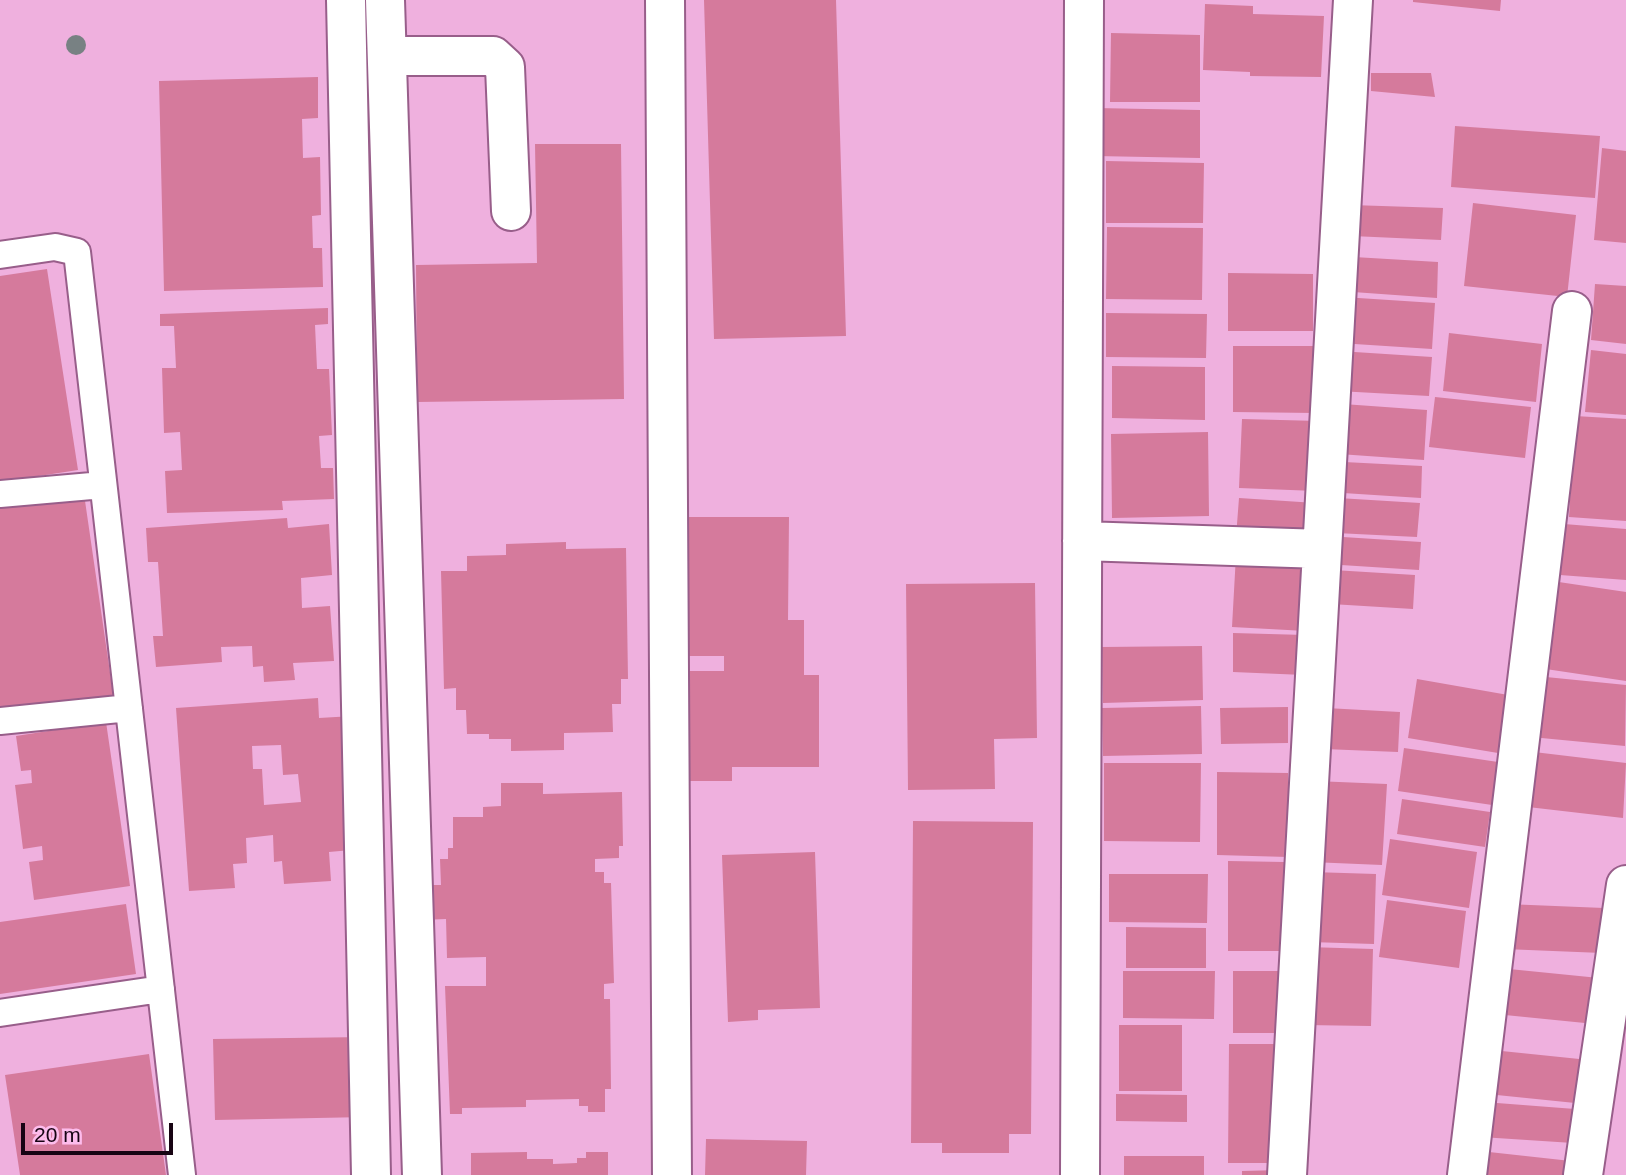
<!DOCTYPE html>
<style>
body{margin:0}
#map{position:relative;width:1626px;height:1175px;overflow:hidden;background:#efb0de;font-family:Helvetica,sans-serif}
canvas{display:block}
.scale{position:absolute;left:21px;top:1123px;width:152px;height:32px;box-sizing:border-box;border:4px solid #170413;border-top:0;padding-left:9px;font-size:21px;line-height:24px;white-space:nowrap;color:#170413;-webkit-text-stroke:5px #fdbcec;paint-order:stroke}
</style>
<div id="map">
<canvas width="1626" height="1175"></canvas>
<div class="scale">20 m</div>
</div>
<script>
const ctx = document.querySelector('canvas').getContext('2d');
ctx.lineJoin = 'round';
function fill(path, color) { ctx.fillStyle = color; ctx.fill(path, 'evenodd'); }
function strokePath(path, color, width, dash) { ctx.strokeStyle = color; ctx.lineWidth = width; ctx.lineCap = dash ? 'butt' : 'round'; ctx.setLineDash(dash || []); ctx.stroke(path); }
fill(new Path2D(`
 M 704,0 L 836,0 L 846,336 L 714,339 Z
 M 1413,0 L 1501,0 L 1500,11 L 1413,2 Z
 M 1205,4 L 1253,6 L 1253,14 L 1324,16 L 1321,77 L 1250,76 L 1250,72 L 1203,70 Z
 M 1111,33 L 1200,35 L 1200,102 L 1110,102 Z
 M 1371,73 L 1431,73 L 1435,97 L 1371,91 Z
 M 318,77 L 318,118 L 302,119 L 303,158 L 320,157 L 321,215 L 312,216 L 313,248 L 322,248 L 323,287 L 164,291 L 159,81 Z
 M 1095,108 L 1200,110 L 1200,158 L 1095,156 Z
 M 1455,126 L 1600,136 L 1595,198 L 1451,187 Z
 M 535,144 L 621,144 L 624,399 L 417,402 L 416,265 L 537,263 Z
 M 1602,148 L 1626,151 L 1626,243 L 1594,240 Z
 M 1106,161 L 1204,163 L 1203,223 L 1106,223 Z
 M 1473,203 L 1576,215 L 1567,297 L 1464,286 Z
 M 1351,205 L 1443,208 L 1441,240 L 1352,236 Z
 M 1107,227 L 1203,228 L 1202,300 L 1106,299 Z
 M 1354,257 L 1438,262 L 1437,298 L 1353,292 Z
 M 47,269 L 78,470 L 0,482 L 0,276 Z
 M 1228,273 L 1313,274 L 1313,331 L 1228,331 Z
 M 1595,284 L 1626,286 L 1626,344 L 1591,340 Z
 M 1343,297 L 1435,303 L 1432,349 L 1339,343 Z
 M 328,308 L 328,324 L 315,325 L 317,369 L 329,369 L 332,435 L 319,436 L 321,468 L 333,468 L 334,499 L 282,501 L 283,510 L 167,513 L 165,471 L 182,470 L 180,432 L 164,433 L 162,368 L 176,368 L 174,326 L 160,326 L 160,314 Z
 M 1106,313 L 1207,314 L 1206,358 L 1106,357 Z
 M 1449,333 L 1542,344 L 1536,402 L 1443,391 Z
 M 1233,346 L 1315,346 L 1315,413 L 1233,412 Z
 M 1591,350 L 1626,354 L 1626,415 L 1585,412 Z
 M 1339,351 L 1432,357 L 1429,396 L 1338,391 Z
 M 1112,366 L 1205,367 L 1205,420 L 1112,418 Z
 M 1435,397 L 1531,407 L 1525,458 L 1429,447 Z
 M 1343,404 L 1427,410 L 1424,460 L 1339,454 Z
 M 1575,416 L 1626,419 L 1626,521 L 1569,517 Z
 M 1242,419 L 1319,421 L 1316,491 L 1239,488 Z
 M 1208,432 L 1209,516 L 1112,518 L 1111,434 Z
 M 1344,462 L 1422,466 L 1421,498 L 1343,493 Z
 M 84,494 L 114,700 L 0,716 L 0,506 Z
 M 1239,498 L 1316,503 L 1313,541 L 1236,537 Z
 M 1338,498 L 1420,503 L 1417,537 L 1336,533 Z
 M 675,517 L 789,517 L 788,620 L 804,620 L 804,675 L 819,675 L 819,767 L 732,767 L 732,781 L 689,781 L 689,671 L 724,671 L 724,656 L 681,656 Z
 M 287,518 L 288,528 L 329,524 L 332,575 L 301,578 L 302,608 L 330,606 L 334,661 L 293,663 L 295,680 L 264,682 L 263,666 L 253,667 L 252,646 L 221,647 L 222,662 L 156,667 L 153,636 L 163,636 L 158,562 L 148,562 L 146,528 Z
 M 1564,524 L 1626,529 L 1626,580 L 1560,575 Z
 M 1343,537 L 1421,542 L 1419,570 L 1341,565 Z
 M 566,542 L 566,549 L 626,548 L 628,679 L 621,679 L 621,704 L 612,704 L 613,732 L 564,733 L 564,750 L 511,751 L 511,739 L 489,739 L 489,734 L 467,734 L 466,710 L 456,710 L 456,688 L 444,689 L 441,571 L 467,571 L 467,556 L 506,555 L 506,544 Z
 M 1236,555 L 1310,559 L 1306,631 L 1232,627 Z
 M 1333,570 L 1415,575 L 1413,609 L 1331,604 Z
 M 1552,581 L 1626,592 L 1626,681 L 1539,668 Z
 M 1035,583 L 1037,738 L 994,739 L 995,789 L 908,790 L 906,584 Z
 M 1233,633 L 1305,635 L 1304,675 L 1233,672 Z
 M 1202,646 L 1203,700 L 1103,703 L 1102,647 Z
 M 1536,676 L 1626,685 L 1625,746 L 1531,737 Z
 M 1417,679 L 1514,696 L 1504,754 L 1408,738 Z
 M 318,698 L 319,718 L 353,716 L 362,849 L 329,852 L 331,881 L 284,884 L 282,861 L 274,862 L 273,835 L 246,838 L 247,863 L 233,864 L 235,888 L 189,891 L 176,708 ZM 281,745 L 283,775 L 298,774 L 301,802 L 264,805 L 262,769 L 253,769 L 252,746 Z
 M 1201,706 L 1202,754 L 1103,756 L 1102,708 Z
 M 1288,707 L 1288,743 L 1221,744 L 1220,708 Z
 M 1326,708 L 1400,712 L 1398,752 L 1324,749 Z
 M 106,722 L 130,886 L 34,900 L 29,862 L 43,860 L 42,846 L 23,849 L 15,785 L 32,783 L 31,770 L 21,771 L 16,736 Z
 M 1404,748 L 1498,762 L 1492,805 L 1398,791 Z
 M 1534,752 L 1626,763 L 1623,818 L 1528,807 Z
 M 1104,763 L 1201,763 L 1200,842 L 1104,841 Z
 M 1217,772 L 1288,773 L 1288,857 L 1217,855 Z
 M 1315,781 L 1387,784 L 1382,865 L 1311,862 Z
 M 501,783 L 543,783 L 543,794 L 622,792 L 623,846 L 619,846 L 619,858 L 595,859 L 595,872 L 604,872 L 604,883 L 611,883 L 614,983 L 604,984 L 604,999 L 610,999 L 611,1089 L 605,1089 L 605,1112 L 588,1112 L 588,1106 L 579,1106 L 579,1099 L 526,1100 L 526,1107 L 462,1108 L 462,1114 L 450,1114 L 445,986 L 486,986 L 486,957 L 447,958 L 446,919 L 422,920 L 421,885 L 441,885 L 440,859 L 448,859 L 448,848 L 453,848 L 453,817 L 483,817 L 483,807 L 501,806 Z
 M 1402,799 L 1490,812 L 1485,847 L 1397,834 Z
 M 913,821 L 1033,822 L 1031,1134 L 1009,1134 L 1009,1153 L 942,1153 L 942,1143 L 911,1143 Z
 M 1390,839 L 1477,852 L 1469,908 L 1382,895 Z
 M 815,852 L 820,1008 L 758,1010 L 758,1020 L 728,1022 L 722,855 Z
 M 1228,861 L 1284,862 L 1283,951 L 1228,951 Z
 M 1312,872 L 1376,874 L 1374,944 L 1310,942 Z
 M 1109,874 L 1208,874 L 1207,923 L 1109,922 Z
 M 1387,900 L 1466,911 L 1459,968 L 1379,957 Z
 M 126,904 L 136,974 L 0,994 L 0,922 Z
 M 1506,904 L 1604,908 L 1602,953 L 1504,949 Z
 M 1126,927 L 1206,928 L 1206,968 L 1126,968 Z
 M 1307,947 L 1373,949 L 1371,1026 L 1305,1025 Z
 M 1499,968 L 1599,978 L 1595,1024 L 1495,1014 Z
 M 1123,971 L 1215,971 L 1214,1019 L 1123,1018 Z
 M 1233,971 L 1282,971 L 1282,1033 L 1233,1033 Z
 M 1119,1025 L 1182,1025 L 1182,1091 L 1119,1091 Z
 M 366,1037 L 367,1117 L 215,1120 L 213,1039 Z
 M 1229,1044 L 1280,1044 L 1279,1163 L 1228,1163 Z
 M 1492,1050 L 1589,1060 L 1585,1104 L 1487,1094 Z
 M 149,1054 L 166,1175 L 20,1175 L 5,1075 Z
 M 1116,1094 L 1187,1095 L 1187,1122 L 1116,1121 Z
 M 1484,1102 L 1575,1109 L 1573,1143 L 1481,1137 Z
 M 706,1139 L 807,1141 L 806,1175 L 705,1175 Z
 M 527,1152 L 527,1159 L 553,1159 L 553,1164 L 577,1163 L 577,1158 L 586,1158 L 586,1152 L 608,1152 L 608,1175 L 471,1175 L 471,1153 Z
 M 1489,1152 L 1580,1162 L 1578,1175 L 1486,1175 Z
 M 1124,1156 L 1204,1156 L 1204,1175 L 1124,1175 Z
 M 1281,1170 L 1281,1175 L 1242,1175 L 1242,1171 Z`), '#d57a9c');
const service = new Path2D(`
 M 0,255 L 55,247 L 77,252 L 182,1175
 M 0,494 L 103,485
 M 0,721 L 129,708
 M 0,1013 L 161,989`);
const minor = new Path2D(`
 M 346,0 L 371,1175
 M 385,0 L 422,1175
 M 665,0 L 672,1175
 M 387,56 L 493,56 L 505,67 L 511,211
 M 1082,541 L 1322,549
 M 1080,1175 L 1084,0
 M 1287,1175 L 1353,0
 M 1467,1175 L 1572,311
 M 1583,1175 L 1626,885`);
strokePath(service, '#985e8a', 30);
strokePath(minor, '#985e8a', 42);
strokePath(service, '#fff', 26);
strokePath(minor, '#fff', 38);
ctx.fillStyle = '#788183';
for (const [x, y] of [
 [76,45]
]) { ctx.beginPath(); ctx.arc(x, y, 10, 0, 2 * Math.PI); ctx.fill(); }
</script>
